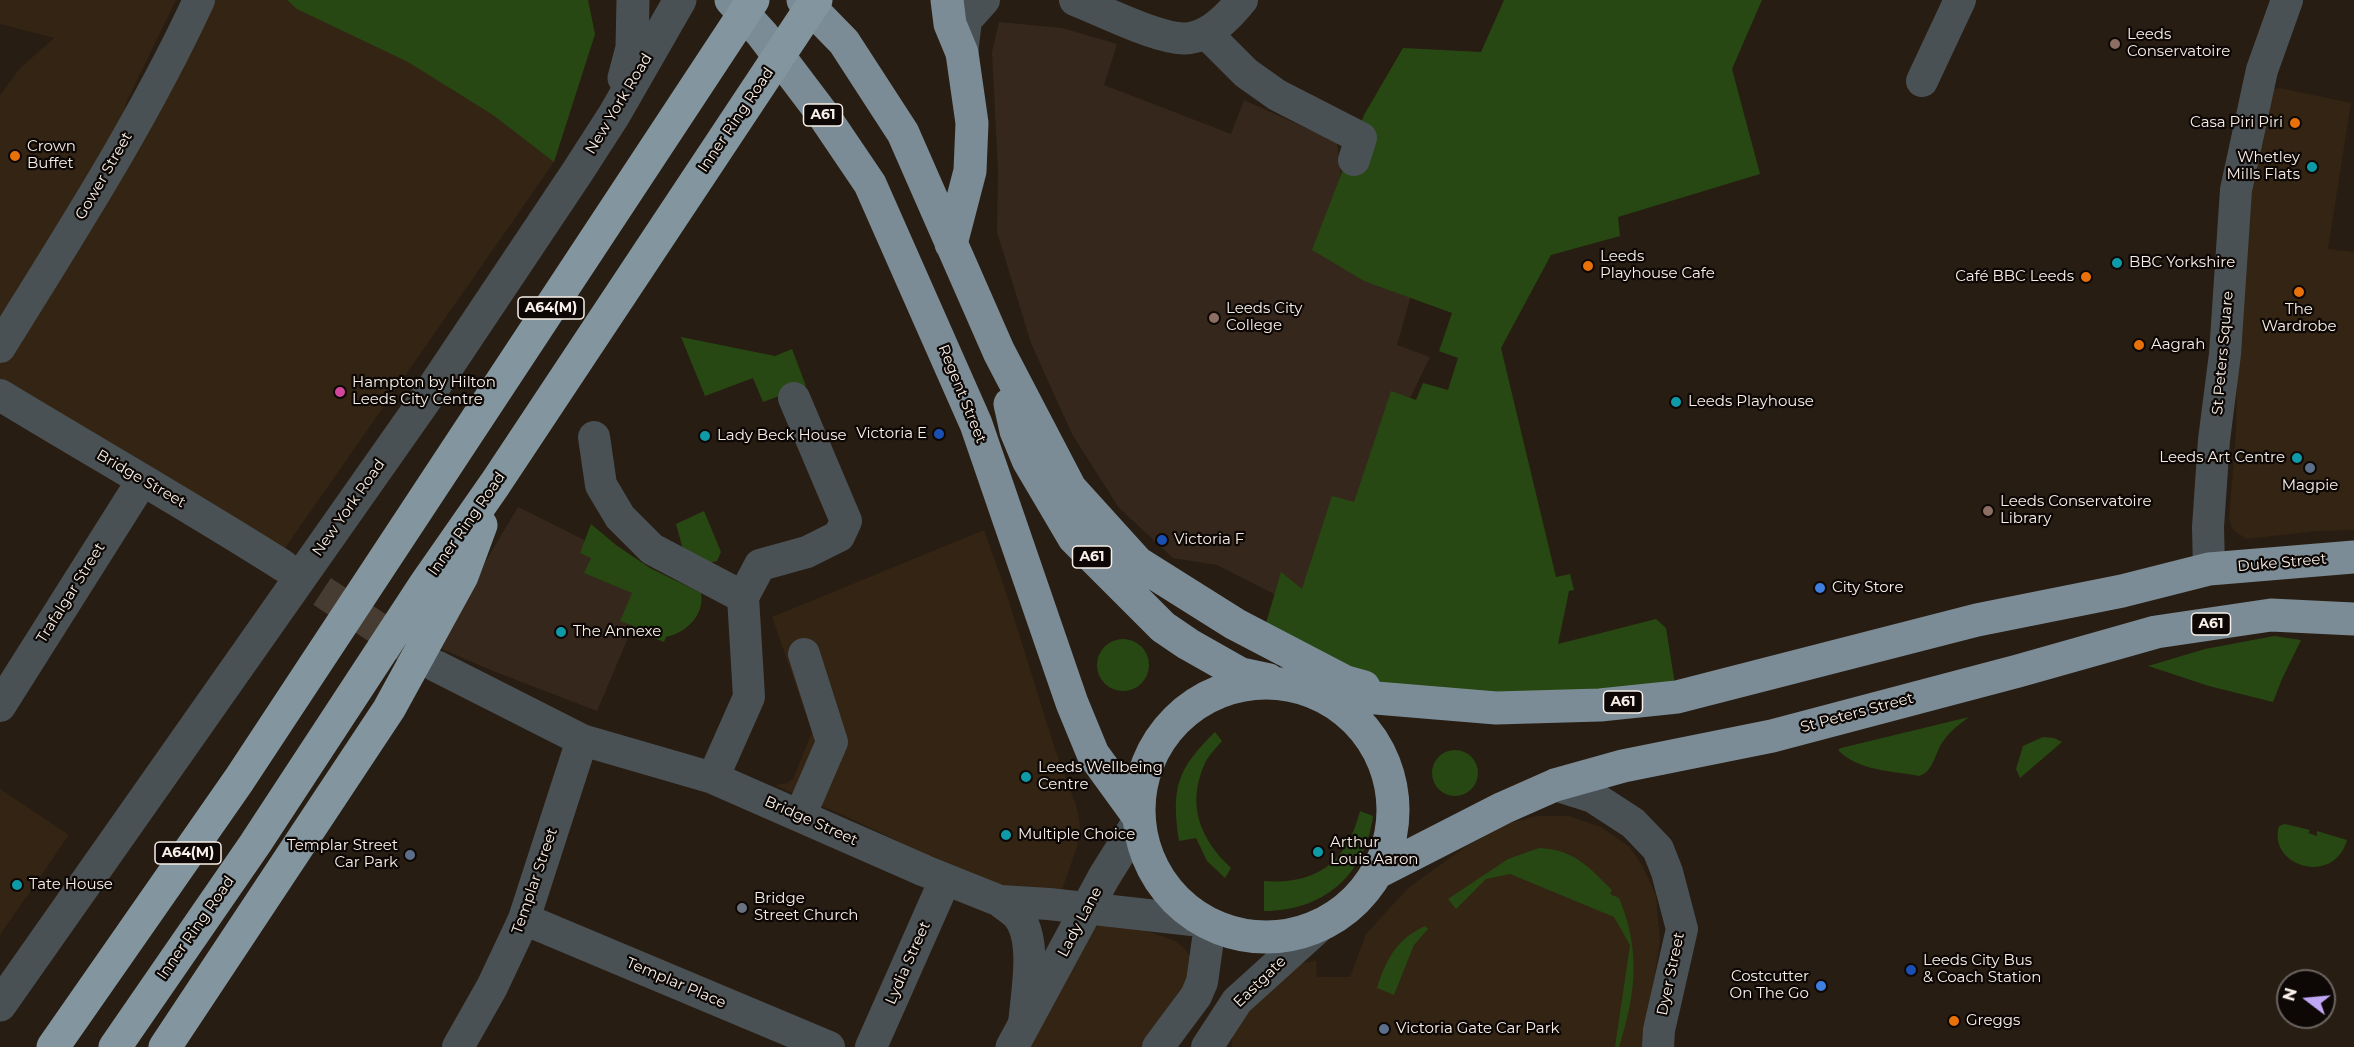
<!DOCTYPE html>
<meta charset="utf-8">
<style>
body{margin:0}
#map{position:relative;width:2354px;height:1047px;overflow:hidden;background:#281d12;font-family:Montserrat,sans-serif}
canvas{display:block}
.north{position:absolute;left:2276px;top:969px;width:60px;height:60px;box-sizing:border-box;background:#0d0805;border:2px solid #6b6460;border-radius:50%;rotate:286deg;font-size:16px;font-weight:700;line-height:24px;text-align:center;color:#f7efe8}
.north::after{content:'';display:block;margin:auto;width:21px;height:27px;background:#c0a8f4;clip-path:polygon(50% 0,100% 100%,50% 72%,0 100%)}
</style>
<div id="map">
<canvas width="2354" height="1047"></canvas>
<div class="north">N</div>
</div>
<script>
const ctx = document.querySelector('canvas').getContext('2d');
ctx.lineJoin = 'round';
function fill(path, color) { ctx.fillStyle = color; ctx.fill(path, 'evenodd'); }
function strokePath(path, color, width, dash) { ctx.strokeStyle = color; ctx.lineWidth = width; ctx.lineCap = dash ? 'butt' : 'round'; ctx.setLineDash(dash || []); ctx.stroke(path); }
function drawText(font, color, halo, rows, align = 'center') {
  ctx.font = font + ' Montserrat,sans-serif'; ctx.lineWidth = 4.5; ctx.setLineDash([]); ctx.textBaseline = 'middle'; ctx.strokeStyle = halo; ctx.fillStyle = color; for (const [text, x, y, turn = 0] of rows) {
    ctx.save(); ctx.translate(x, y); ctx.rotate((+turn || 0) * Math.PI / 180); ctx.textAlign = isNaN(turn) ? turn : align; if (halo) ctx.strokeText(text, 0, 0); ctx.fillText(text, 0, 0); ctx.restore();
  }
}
fill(new Path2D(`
 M 0,0 L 176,0 L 127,101 L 123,115 L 0,320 L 0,95 L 20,68 L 54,38 L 0,24 Z
 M 199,0 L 588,0 L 595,34 L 554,162 L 283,551 L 0,384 L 0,364 L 91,218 Z
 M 2280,88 L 2351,103 L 2328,249 L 2354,252 L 2354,530 L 2317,531 L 2246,539 L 2233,530 L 2229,519 L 2236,432 L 2238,328 L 2246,206 L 2269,90 Z
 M 984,530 L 1005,589 L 1055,749 L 1077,808 L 1080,825 L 1077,847 L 1062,890 L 1034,892 L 979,881 L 856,821 L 775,785 L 787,783 L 793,779 L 812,732 L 772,617 Z
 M 0,789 L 69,835 L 0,935 Z
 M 1536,816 L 1569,816 L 1601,827 L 1630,847 L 1643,867 L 1656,895 L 1660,941 L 1644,1047 L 1232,1047 L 1232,1030 L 1250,1003 L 1296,965 L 1316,960 L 1317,977 L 1350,977 L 1366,934 L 1408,888 L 1468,845 L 1509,823 Z
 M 1099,925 L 1132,926 L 1176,941 L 1185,949 L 1191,958 L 1192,978 L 1143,1047 L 1029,1047 L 1093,929 Z`), '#332413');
fill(new Path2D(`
 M 999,22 L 1062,28 L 1117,44 L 1104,85 L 1231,134 L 1244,100 L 1337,142 L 1341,173 L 1320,248 L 1412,292 L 1397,345 L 1430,357 L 1307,611 L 1217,565 L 1173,558 L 1119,508 L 1072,434 L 1031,343 L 997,232 L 998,171 L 992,52 Z
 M 518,507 L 596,546 L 585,573 L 645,598 L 597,711 L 493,671 L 435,646 Z`), '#36271c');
fill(new Path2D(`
 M 287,0 L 588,0 L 595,34 L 554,162 L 493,115 L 408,62 L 297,9 Z
 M 1504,0 L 1762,0 L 1732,69 L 1760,174 L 1618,217 L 1620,236 L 1551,255 L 1501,348 L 1556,577 L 1570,574 L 1574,590 L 1569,591 L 1558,644 L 1656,619 L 1666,628 L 1677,697 L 1409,700 L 1262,637 L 1281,572 L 1302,589 L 1332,496 L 1354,502 L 1391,391 L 1416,400 L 1423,383 L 1448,390 L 1458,358 L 1439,351 L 1452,313 L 1364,281 L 1312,250 L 1364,115 L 1403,48 L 1481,52 Z
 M 681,337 L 775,356 L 792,349 L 806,386 L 763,402 L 753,378 L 705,396 Z
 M 704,511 L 721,552 L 717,561 L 708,563 L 684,553 L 676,524 Z
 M 591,524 L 616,545 L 650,568 L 701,593 C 705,615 686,633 666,637 L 664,642 L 635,630 L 631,625 L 620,621 L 632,593 L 584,573 L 591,558 L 580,553 Z
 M 2274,636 L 2301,640 L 2282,679 L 2273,702 L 2209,686 L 2148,666 L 2205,649 Z
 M1097 665a26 26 0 1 1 52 0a26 26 0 1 1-52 0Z
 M 1969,717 C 1960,724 1951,730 1944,740 C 1935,751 1934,772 1919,776 C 1893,771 1858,771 1838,750 L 1841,748 Z
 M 1215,732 L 1222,741 C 1216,748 1209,755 1205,763 C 1186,805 1200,839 1231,868 L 1225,878 L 1207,861 L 1196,838 L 1179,841 C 1171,788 1177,769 1215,732 Z
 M 2043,737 L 2054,738 L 2062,742 L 2020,778 L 2016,769 L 2023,746 Z
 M1432 773a23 23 0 1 1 46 0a23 23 0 1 1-46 0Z
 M 1360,811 L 1373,816 C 1365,875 1324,911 1264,911 L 1264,881 C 1317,885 1347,862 1360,811 Z
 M 2285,824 L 2310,830 L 2308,833 L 2317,836 L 2317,831 L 2347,840 C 2334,887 2267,866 2279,826 Z
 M 1539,848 C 1573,849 1589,867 1612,890 L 1610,894 L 1619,898 C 1641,951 1636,993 1619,1047 L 1615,1047 L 1630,945 L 1614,917 L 1510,874 L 1486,879 L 1456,909 L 1448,899 L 1508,859 Z
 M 1425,926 L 1428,929 L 1414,945 L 1394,995 L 1377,988 C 1386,959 1397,939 1425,926 Z`), '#274812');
strokePath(new Path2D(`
 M 282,565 L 414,652`), '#473c32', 32, [32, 16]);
strokePath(new Path2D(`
 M 1075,0 C 1101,10 1165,43 1190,38 C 1211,35 1229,16 1242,0
 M 1206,33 L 1246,73 L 1277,95 L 1361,138 L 1354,160
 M 962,53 L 966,20 L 984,0
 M 1922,81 L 1960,0
 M 0,347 C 70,234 143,121 199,0
 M 0,395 C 94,452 189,506 282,565
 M 594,437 L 601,485 L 620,517 L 652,549 L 743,597
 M 2209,569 L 2208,527 L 2214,440 L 2225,354 L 2236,190 L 2262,70 L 2287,0
 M 436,666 L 582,740 L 713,778 L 925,871 L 1000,901 L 1049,904 L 1201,921
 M 0,706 L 142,481
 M 713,778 L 749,697 L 743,597 L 760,565 L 807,552 L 839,536 L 846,521 L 794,398
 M 1555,785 L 1593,797 L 1633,823 L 1658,849 L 1667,872 L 1682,929 L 1659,1030 L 1658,1047
 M 800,816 L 832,742 L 804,654
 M 1000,901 C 1005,906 1013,910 1018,916 C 1038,941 1026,995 1024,1025
 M 524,919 L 829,1047
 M 458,1047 L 492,987 L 524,919 L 582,740
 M 871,1047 L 945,880
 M 1158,1047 L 1196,996 L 1202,982 L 1210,925
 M 1207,1047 L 1237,1001 L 1321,925`), '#4a5155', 32);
strokePath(new Path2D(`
 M 624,78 L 632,48 L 633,0
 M 0,1005 L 423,403 L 578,171 L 614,115 L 680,0
 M 1012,1047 L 1104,877 L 1139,821`), '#4a5155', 33);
strokePath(new Path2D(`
 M 731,0 L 762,34 L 824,116 L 870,184 L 976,424 L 1072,703 L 1093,754 L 1138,816
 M 803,0 L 844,42 L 903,133 L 999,352 L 1070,488 L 1138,563 L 1235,624 L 1346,682 L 1364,687
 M 947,0 L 950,24 L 962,53 L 972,123 L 970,171 L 951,244
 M 1010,404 L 1016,431 L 1028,460 L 1074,538 L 1163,627 L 1188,644 L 1241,674 L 1269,680
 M1139 810a127 127 0 1 1 254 0a127 127 0 1 1-254 0Z
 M 1316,693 L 1496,708 L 1600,705 L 1677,697 L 1977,620 L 2122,591 L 2209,569 L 2354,557
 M 1376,873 L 1503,808 L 1555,785 L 1623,766 L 1772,736 L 2018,671 L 2156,632 L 2271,615 L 2354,619`), '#7b8c96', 33);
strokePath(new Path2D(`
 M 53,1047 L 239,780 L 753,0
 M 115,1047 L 255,844 L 424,586 L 495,484 L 816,0
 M 165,1047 L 389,709 L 462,576 L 481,525`), '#8396a0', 33);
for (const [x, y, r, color] of [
 [2115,44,6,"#8d6e63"],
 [2295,123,6,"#e8710a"],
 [15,156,6,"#e8710a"],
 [2312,167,6,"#0f9aa8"],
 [2117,263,6,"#0f9aa8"],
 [1588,266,6,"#e8710a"],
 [2086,277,6,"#e8710a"],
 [2299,292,6,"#e8710a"],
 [1214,318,6,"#8d6e63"],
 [2139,345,6,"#e8710a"],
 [340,392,6,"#d1479c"],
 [1676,402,6,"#0f9aa8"],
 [939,434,6,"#1a4fb4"],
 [705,436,6,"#0f9aa8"],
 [2297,458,6,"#0f9aa8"],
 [2310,468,6,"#5c6f8a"],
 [1988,511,6,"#8d6e63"],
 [1162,540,6,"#1a4fb4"],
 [1820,588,6,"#3f7fe0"],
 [561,632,6,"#0f9aa8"],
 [1026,777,6,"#0f9aa8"],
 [1006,835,6,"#0f9aa8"],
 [1318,852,6,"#0f9aa8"],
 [410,855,6,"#5c6f8a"],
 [17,885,6,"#0f9aa8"],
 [742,908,6,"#6b7280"],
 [1911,970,6,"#1a4fb4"],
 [1821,986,6,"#3f7fe0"],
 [1954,1021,6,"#e8710a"],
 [1384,1029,6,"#5c6f8a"]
]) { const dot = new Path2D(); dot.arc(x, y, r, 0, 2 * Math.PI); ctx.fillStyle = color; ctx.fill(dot); strokePath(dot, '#0d0805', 2); }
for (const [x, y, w] of [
 [823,115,39],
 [551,308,66],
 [1092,557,39],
 [2211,624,39],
 [1623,702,39],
 [188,853,66]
]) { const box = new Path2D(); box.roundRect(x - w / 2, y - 11, w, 22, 4.5); ctx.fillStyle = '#0d0805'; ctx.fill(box); strokePath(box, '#f7efe8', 1.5); }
drawText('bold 14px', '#f7efe8', null, [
 ["A61",823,115],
 ["A64(M)",551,308],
 ["A61",1092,557],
 ["A61",2211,624],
 ["A61",1623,702],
 ["A64(M)",188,853]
]);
drawText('15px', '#f7efe8', '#0d0805', [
 ["Leeds",2127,35],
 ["Conservatoire",2127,52],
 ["Casa Piri Piri",2283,123,"right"],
 ["Crown",27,147],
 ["Buffet",27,164],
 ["Whetley",2300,158,"right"],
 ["Mills Flats",2300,175,"right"],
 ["Leeds",1600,257],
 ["Playhouse Cafe",1600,274],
 ["BBC Yorkshire",2129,263],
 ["Café BBC Leeds",2074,277,"right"],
 ["Leeds City",1226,309],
 ["College",1226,326],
 ["The",2299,310,"center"],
 ["Wardrobe",2299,327,"center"],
 ["Aagrah",2151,345],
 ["Hampton by Hilton",352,383],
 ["Leeds City Centre",352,400],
 ["Leeds Playhouse",1688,402],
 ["Victoria E",927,434,"right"],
 ["Lady Beck House",717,436],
 ["Leeds Art Centre",2285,458,"right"],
 ["Magpie",2310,486,"center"],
 ["Leeds Conservatoire",2000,502],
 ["Library",2000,519],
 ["Victoria F",1174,540],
 ["City Store",1832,588],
 ["The Annexe",573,632],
 ["Leeds Wellbeing",1038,768],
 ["Centre",1038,785],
 ["Multiple Choice",1018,835],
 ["Arthur",1330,843],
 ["Louis Aaron",1330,860],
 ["Templar Street",398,846,"right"],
 ["Car Park",398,863,"right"],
 ["Tate House",29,885],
 ["Bridge",754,899],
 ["Street Church",754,916],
 ["Leeds City Bus",1923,961],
 ["& Coach Station",1923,978],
 ["Costcutter",1809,977,"right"],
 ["On The Go",1809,994,"right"],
 ["Greggs",1966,1021],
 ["Victoria Gate Car Park",1396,1029]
], 'left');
drawText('15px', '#f7efe8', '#0d0805', [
 ["New York Road",619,104,-59],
 ["Inner Ring Road",736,120,-56],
 ["Gower Street",104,176,-60],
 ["St Peters Square",2223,353,-85],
 ["Regent Street",962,394,68],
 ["Bridge Street",141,479,30],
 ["New York Road",349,508,-55],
 ["Inner Ring Road",467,524,-55],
 ["Duke Street",2282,563,-5],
 ["Trafalgar Street",71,593,-58],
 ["St Peters Street",1857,713,-15],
 ["Bridge Street",811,821,24],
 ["Templar Street",535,881,-71],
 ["Lady Lane",1080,922,-62],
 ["Inner Ring Road",196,928,-55],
 ["Lydia Street",908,963,-66],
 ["Dyer Street",1671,974,-78],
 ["Eastgate",1260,982,-44],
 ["Templar Place",676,983,23]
]);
</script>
